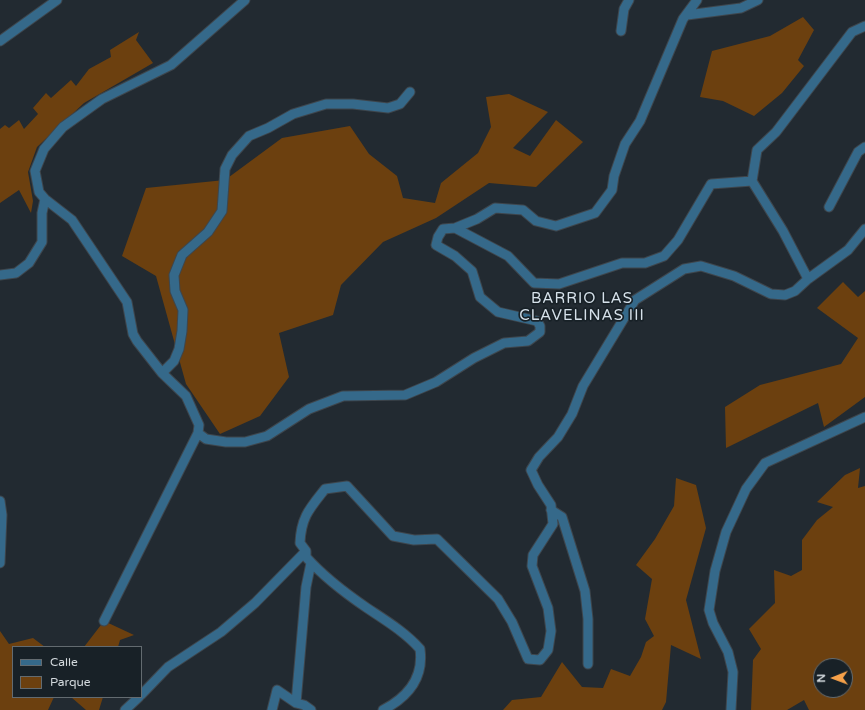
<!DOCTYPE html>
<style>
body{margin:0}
#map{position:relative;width:865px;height:710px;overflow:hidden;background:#222a31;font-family:"Varela Round",sans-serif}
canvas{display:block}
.legend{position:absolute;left:12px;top:646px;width:130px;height:52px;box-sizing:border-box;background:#182127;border:1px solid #636b70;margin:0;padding:5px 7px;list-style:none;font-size:12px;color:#d3d9dd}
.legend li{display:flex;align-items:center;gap:8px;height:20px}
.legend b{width:20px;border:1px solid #636b70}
.north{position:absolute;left:813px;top:658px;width:40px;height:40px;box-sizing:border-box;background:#182127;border:1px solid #636b70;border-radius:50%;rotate:269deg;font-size:11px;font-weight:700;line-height:16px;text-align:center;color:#d3d9dd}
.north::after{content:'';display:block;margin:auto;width:14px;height:18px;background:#f7a149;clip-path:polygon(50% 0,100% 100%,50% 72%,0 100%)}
</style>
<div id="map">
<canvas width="865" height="710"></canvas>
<ul class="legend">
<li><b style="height:5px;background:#35698a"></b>Calle</li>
<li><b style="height:11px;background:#6c400f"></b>Parque</li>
</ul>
<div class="north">N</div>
</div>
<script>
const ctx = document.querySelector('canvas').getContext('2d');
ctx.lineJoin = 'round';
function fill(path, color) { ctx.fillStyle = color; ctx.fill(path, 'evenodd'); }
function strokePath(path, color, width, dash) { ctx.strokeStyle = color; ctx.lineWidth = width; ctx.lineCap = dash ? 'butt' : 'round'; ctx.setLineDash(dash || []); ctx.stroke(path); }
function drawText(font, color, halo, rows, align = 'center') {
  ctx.font = font + ' "Varela Round",sans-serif'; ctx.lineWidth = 3.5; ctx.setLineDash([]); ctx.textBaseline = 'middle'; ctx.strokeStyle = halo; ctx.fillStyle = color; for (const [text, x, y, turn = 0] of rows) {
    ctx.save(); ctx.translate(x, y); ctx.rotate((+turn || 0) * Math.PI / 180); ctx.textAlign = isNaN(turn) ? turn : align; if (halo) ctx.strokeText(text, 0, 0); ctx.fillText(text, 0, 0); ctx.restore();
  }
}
fill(new Path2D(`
 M 803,17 L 814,30 L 798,60 L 804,66 L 782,93 L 754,116 L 723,101 L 700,97 L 712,51 L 770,36 Z
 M 139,32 L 136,40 L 153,63 L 84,103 L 37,147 L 28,172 L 33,201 L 31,213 L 19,190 L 0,203 L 0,129 L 5,125 L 9,128 L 19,120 L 24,129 L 38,114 L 33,108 L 46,93 L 51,98 L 71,80 L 76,86 L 89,69 L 111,57 L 110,50 Z
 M 509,94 L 548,112 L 513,148 L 530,156 L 556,120 L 583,142 L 536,187 L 489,183 L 436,218 L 383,242 L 341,285 L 333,315 L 279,333 L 289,377 L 260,416 L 220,434 L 186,384 L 156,276 L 122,256 L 146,188 L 225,180 L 282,138 L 350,126 L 369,154 L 397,176 L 403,198 L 435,203 L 441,183 L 478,153 L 491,127 L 486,97 Z
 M 843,282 L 858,297 L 865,291 L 865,397 L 824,427 L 818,403 L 726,448 L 725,407 L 760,385 L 841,364 L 858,338 L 817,308 Z
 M 860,468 L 858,488 L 865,486 L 865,710 L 809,710 L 804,700 L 787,710 L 751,710 L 753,660 L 761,649 L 749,629 L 775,603 L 774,570 L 791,576 L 802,570 L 802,540 L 817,520 L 833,507 L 817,502 L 845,475 ZM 821,666 L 845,666 L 845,690 L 821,690 Z
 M 676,478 L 696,485 L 706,528 L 686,600 L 701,659 L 671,645 L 666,702 L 662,710 L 503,710 L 512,700 L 541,697 L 562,662 L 582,687 L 603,688 L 611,669 L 630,676 L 641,657 L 646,642 L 654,636 L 645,619 L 652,579 L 636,565 L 655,539 L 674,506 Z
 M 104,621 L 134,635 L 120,640 L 118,647 L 84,647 Z
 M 0,631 L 9,644 L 33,638 L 45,647 L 13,647 L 13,697 L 54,697 L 48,710 L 0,710 Z
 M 71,697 L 103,697 L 99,710 L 86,710 Z`), '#6c400f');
const street = new Path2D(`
 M 687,15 L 741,8 L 758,0
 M 621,31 L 624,9 L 629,0
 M 0,41 L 57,0
 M 829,207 L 858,152 L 865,147
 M 455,228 L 508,256 L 534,283 L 559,284 L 622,263 L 645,263 L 664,256 L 678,240 L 711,184 L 752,181
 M 0,275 L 16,273 L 29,263 L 42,242 L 42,213 L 45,199
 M 808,279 L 783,231 L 752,181 L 757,150 L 776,132 L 852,32 L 865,26
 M 162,373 L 174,361 L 179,349 L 182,331 L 183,310 L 175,291 L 174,275 L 182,255 L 208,232 L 222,211 L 225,169 L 232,155 L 249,136 L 268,128 L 293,114 L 326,104 L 353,104 L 388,108 L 400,104 L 410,92
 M 198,433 L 206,439 L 226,442 L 245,442 L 267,436 L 309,409 L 343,396 L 405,395 L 436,382 L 474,358 L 504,343 L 528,341 L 540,332 L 540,326 L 537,321 L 498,312 L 480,297 L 472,271 L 455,256 L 436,245 L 438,237 L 443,229 L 455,228 L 477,219 L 495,208 L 523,210 L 536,221 L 556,226 L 595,213 L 612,190 L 614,176 L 625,144 L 640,121 L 683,19 L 697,0
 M 0,501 L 2,515 L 0,563
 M 551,510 L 562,517 L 585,591 L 588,619 L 588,664
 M 104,621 L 198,433 L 199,425 L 186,396 L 162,373 L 137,341 L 133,334 L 127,302 L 72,220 L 45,199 L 39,192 L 35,171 L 44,149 L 63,127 L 102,99 L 171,65 L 245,0
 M 141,695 L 168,667 L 221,632 L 255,603 L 306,551
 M 296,703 L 306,587 L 311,563
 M 125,710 L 139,697
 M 272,710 L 277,690 L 296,703 L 304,705 L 311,710
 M 383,710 C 408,697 424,678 420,649 C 405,632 385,620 367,608 C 345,593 323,576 306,557 L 306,551 L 300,543 C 301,517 310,508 325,489 L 347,486 L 393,536 L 414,540 L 437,539 L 498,599 L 512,622 L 528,659 L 540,660 L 548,650 L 551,631 L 548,608 L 532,566 L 533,555 L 553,524 L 551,505 L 538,485 L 531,470 L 539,457 L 558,437 L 572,414 L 583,386 L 635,300 L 684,269 L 701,266 L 734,276 L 771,294 L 785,295 L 795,291 L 808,279 L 848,250 L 865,229
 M 731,710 L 733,672 L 728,652 L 713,623 L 709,610 L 715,571 L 726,532 L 746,489 L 765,463 L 865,417`);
strokePath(street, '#3e464d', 11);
strokePath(street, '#35698a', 9);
ctx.letterSpacing = '1px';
drawText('15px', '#d6e1ea', '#182127', [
 ["BARRIO LAS",582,299],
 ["CLAVELINAS III",582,316]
]);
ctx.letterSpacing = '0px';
</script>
